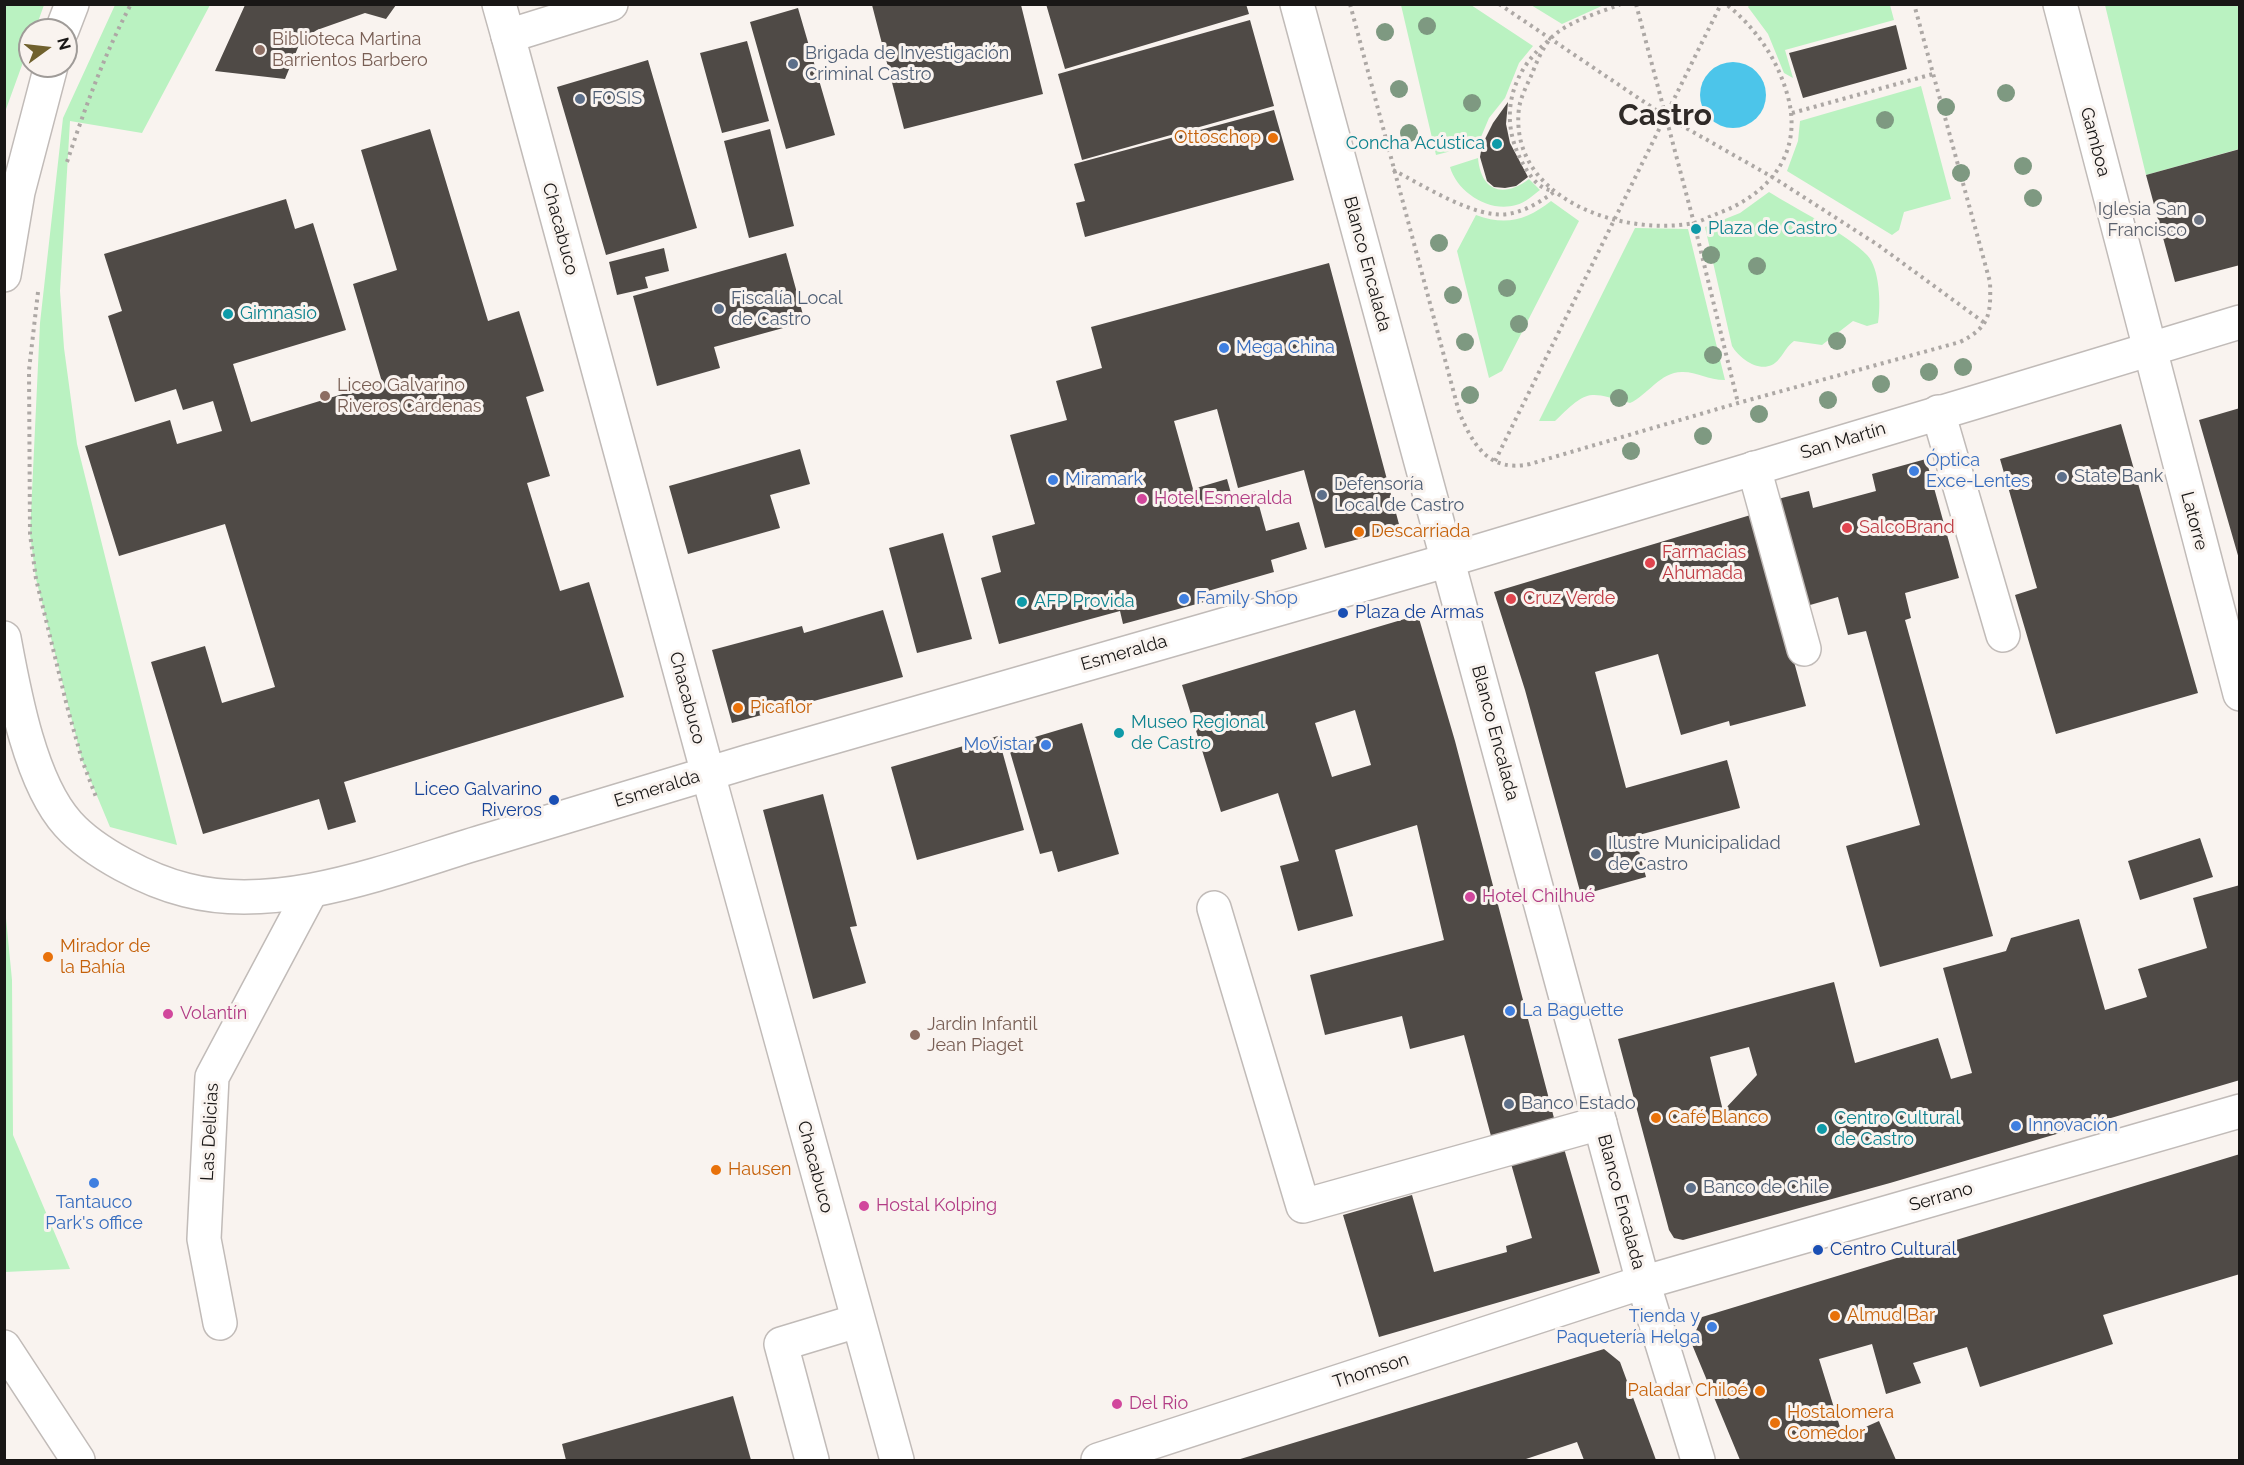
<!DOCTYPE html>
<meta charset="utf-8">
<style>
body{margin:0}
#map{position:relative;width:2244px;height:1465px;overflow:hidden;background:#f9f3ef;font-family:Raleway,sans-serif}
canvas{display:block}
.frame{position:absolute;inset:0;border:6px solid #191716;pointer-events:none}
.north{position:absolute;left:18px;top:18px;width:60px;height:60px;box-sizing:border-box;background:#f9f3ef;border:2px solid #9f9b98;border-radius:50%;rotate:75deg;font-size:16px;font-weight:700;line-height:24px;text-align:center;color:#191716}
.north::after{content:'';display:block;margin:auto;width:21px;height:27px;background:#70612e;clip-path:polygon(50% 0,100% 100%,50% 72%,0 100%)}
</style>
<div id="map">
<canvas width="2244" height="1465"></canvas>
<div class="frame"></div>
<div class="north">N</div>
</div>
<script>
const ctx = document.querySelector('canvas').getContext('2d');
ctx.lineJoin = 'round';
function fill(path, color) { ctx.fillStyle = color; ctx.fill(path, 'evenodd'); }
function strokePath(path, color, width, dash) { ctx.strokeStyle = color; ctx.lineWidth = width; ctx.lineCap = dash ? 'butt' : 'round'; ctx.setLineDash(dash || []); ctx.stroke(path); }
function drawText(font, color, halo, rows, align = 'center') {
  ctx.font = font + ' Raleway,sans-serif'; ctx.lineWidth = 6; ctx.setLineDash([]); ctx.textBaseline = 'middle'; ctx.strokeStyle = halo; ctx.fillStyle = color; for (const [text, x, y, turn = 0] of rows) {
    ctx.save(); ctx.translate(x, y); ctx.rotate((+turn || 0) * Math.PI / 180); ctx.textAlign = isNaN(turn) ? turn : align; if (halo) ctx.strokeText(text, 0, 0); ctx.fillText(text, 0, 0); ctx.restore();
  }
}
fill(new Path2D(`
 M 5,4 L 44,5 L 35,30 L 30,30 L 30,43 L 5,112 Z
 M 1750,4 L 1890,5 L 1894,20 L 1785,50 L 1793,78 L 1784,73 L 1768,34 L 1748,7 Z
 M 115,5 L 210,5 L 142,133 L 70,121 L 60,291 L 64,348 L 77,444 L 177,845 L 110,827 L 82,760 L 36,579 L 30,534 L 40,323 L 63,118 Z
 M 1401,5 L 1471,5 L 1533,46 L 1519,63 L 1505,98 L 1489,118 L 1478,144 L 1436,155 Z
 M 1531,5 L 1604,5 L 1562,24 Z
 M 2105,5 L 2239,5 L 2239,149 L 2146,175 Z
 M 1921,86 L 1951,199 L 1904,212 L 1899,230 L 1892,235 L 1787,171 L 1798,141 L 1800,121 Z
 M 1478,158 C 1481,192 1504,198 1529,179 L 1540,190 C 1533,195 1525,203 1516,205 C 1489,213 1457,192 1450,167 Z
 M 1769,192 C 1794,208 1849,235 1867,255 C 1880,268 1881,306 1878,323 L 1867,326 L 1853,321 L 1822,345 L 1794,341 C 1787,346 1785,352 1779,359 C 1765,377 1740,360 1732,346 L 1705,227 L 1740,213 Z
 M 1551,201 L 1579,221 L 1502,371 L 1489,378 L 1457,251 L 1476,215 C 1506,226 1527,220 1551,201 Z
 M 1635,228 L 1688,229 L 1725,380 C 1708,380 1697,372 1683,372 C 1661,371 1648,395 1630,403 C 1587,391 1588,389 1555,421 L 1539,421 Z
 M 5,908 L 12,980 L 13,1135 L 70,1269 L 5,1272 Z`), '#baf2c1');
fill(new Path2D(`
 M1700 95a33 33 0 1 1 66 0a33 33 0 1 1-66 0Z`), '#4cc5ea');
fill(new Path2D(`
 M 1046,4 L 1246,4 L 1249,14 L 1065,69 Z
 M 245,5 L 396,5 L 386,19 L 365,13 L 317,30 L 301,40 L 285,79 L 215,71 Z
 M 872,5 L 1021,5 L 1043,94 L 904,129 Z
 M 798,8 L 835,135 L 786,149 L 750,22 Z
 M 1250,20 L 1274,106 L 1082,160 L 1058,74 Z
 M 1896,25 L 1907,69 L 1803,98 L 1789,53 Z
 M 747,41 L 769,121 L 722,133 L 700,53 Z
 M 648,60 L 697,228 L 606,255 L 557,87 Z
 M 1508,102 L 1506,124 L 1510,143 L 1528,177 L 1516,186 L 1505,188 L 1494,187 L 1487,181 L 1480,157 L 1482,145 L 1493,123 Z
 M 1274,110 L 1294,180 L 1085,237 L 1076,203 L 1085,201 L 1074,164 Z
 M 430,129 L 488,321 L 519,311 L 544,391 L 526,397 L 550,476 L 527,483 L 560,591 L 589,582 L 624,697 L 344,782 L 356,822 L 328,830 L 319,799 L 203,834 L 151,662 L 205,646 L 222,703 L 275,687 L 225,524 L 119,556 L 85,446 L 170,420 L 177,444 L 222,431 L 213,401 L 183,410 L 176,389 L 135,402 L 108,316 L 122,311 L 104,254 L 286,199 L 295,229 L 313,223 L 346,330 L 233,364 L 251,422 L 382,382 L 353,284 L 397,270 L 361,150 Z
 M 770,129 L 794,226 L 749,238 L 724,141 Z
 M 2240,149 L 2240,265 L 2175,282 L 2146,175 Z
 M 664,248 L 669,271 L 645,277 L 648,288 L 617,295 L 609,262 Z
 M 786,253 L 805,322 L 714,347 L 720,368 L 657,386 L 633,296 Z
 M 1329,263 L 1400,528 L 1325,548 L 1304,470 L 1238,488 L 1217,409 L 1174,421 L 1193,489 L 1227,479 L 1232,497 L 1255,491 L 1266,531 L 1299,522 L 1307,549 L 1271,560 L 1274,572 L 1201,593 L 1204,602 L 1123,624 L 1120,611 L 999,644 L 981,578 L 1001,572 L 992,536 L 1035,524 L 1010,435 L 1067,420 L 1056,381 L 1102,368 L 1091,327 Z
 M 2240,408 L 2240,559 L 2239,559 L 2199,420 Z
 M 2121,424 L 2198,693 L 2056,734 L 2015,595 L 2037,588 L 2000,459 Z
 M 800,449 L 810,484 L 770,495 L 780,528 L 688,554 L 669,486 Z
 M 1926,459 L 1959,578 L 1905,593 L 1911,618 L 1905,620 L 1993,936 L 1880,967 L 1846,846 L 1920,825 L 1866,631 L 1848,635 L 1838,597 L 1803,607 L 1774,500 L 1809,491 L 1813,508 L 1876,491 L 1872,474 Z
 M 1754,514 L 1806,706 L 1730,726 L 1729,721 L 1681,735 L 1658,654 L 1595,672 L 1626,788 L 1727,760 L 1740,808 L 1635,836 L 1646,877 L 1581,895 L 1525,690 L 1494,592 Z
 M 943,533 L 972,639 L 917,653 L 889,548 Z
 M 883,610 L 903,677 L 732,723 L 712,650 L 802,626 L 804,633 Z
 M 1418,615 L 1455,741 L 1554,1118 L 1491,1136 L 1464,1035 L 1410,1049 L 1402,1016 L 1325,1035 L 1310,975 L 1444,940 L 1417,825 L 1335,850 L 1353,916 L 1298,931 L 1280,866 L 1299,861 L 1278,793 L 1221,812 L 1182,685 ZM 1355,710 L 1371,765 L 1332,777 L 1315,723 Z
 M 1082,723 L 1119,854 L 1058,872 L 1052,851 L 1040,854 L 1008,745 Z
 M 998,736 L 1024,830 L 917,860 L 891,767 Z
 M 823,794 L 857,926 L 850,927 L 866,983 L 813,999 L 763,810 Z
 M 2200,838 L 2213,877 L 2140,900 L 2128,861 Z
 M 2240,885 L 2240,1080 L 1890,1183 L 1683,1240 L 1674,1238 L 1669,1230 L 1618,1039 L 1834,982 L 1855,1063 L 1938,1038 L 1951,1079 L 1972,1073 L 1943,968 L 2006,951 L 2011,938 L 2079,919 L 2105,1010 L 2147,997 L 2138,969 L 2207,948 L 2193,898 ZM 1749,1047 L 1757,1075 L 1723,1111 L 1710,1057 Z
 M 1563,1145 L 1600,1273 L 1379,1337 L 1343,1215 L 1412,1195 L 1434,1272 L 1507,1252 L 1506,1246 L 1532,1238 L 1510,1160 Z
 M 2240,1154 L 2240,1274 L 2103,1315 L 2113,1344 L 1980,1387 L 1967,1347 L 1913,1363 L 1921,1383 L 1886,1394 L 1872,1344 L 1819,1359 L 1843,1437 L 1879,1421 L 1896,1460 L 1740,1460 L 1691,1342 L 1702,1317 Z
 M 1604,1349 L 1620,1362 L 1656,1460 L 1584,1460 L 1577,1442 L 1523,1460 L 1237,1460 Z
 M 733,1396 L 751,1460 L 566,1460 L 562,1444 Z`), '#4f4a46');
const minor = new Path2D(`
 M 499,4 L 508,36
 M 2060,4 L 2240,694
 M 1938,412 L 2003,635
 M 1754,468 L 1804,649
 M 708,774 L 897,1460
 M 1214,908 L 1303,1206 L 1600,1123
 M 220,1323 L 204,1239 L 212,1077 L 311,891
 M 4,1347 L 78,1460
 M 812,1460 L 781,1344 L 857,1321
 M 1098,1460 L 1628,1287 L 2240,1111`);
const major = new Path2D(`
 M 1297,4 L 1643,1282 L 1698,1460`);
const highway = new Path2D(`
 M 611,4 L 508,36 L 708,774
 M 62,30 L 72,4
 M 4,275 L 18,192 L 51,66
 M 4,638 C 14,692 30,782 68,824 C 94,853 149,881 186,890 C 282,915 396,867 488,840 C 575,814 663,787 750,761 C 981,695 1212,629 1442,562 C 1709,484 1974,402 2240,322`);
strokePath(minor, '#c1bbb8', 36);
strokePath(major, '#c1bbb8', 36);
strokePath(highway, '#c1bbb8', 36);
strokePath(new Path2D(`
 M 1350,4 L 1459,412 C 1473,445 1489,473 1530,464 L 1738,403 L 1960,342 C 1990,327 1991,314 1990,282 L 1914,4
 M 1499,4 L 1665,116 L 1774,178 L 1878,245 L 1986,324
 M 1621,4 C 1599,13 1568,21 1551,38 C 1543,47 1536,63 1532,74 C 1527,85 1521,96 1519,108 C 1508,198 1621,237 1694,223 C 1702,221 1711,216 1719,213 C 1769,194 1803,154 1788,97 C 1778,60 1757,29 1726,4
 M 1636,4 L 1694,223 L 1738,403
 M 1548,41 C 1507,75 1498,124 1526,169 C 1533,180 1540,189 1554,191
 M 1792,113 L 1933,74
 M 67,162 C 85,108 104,55 131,4
 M 1393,170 C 1423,185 1475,219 1508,214 C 1526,211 1540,202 1554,192
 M 38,292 L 29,370 L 30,534 L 36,579 L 67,706 L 82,760 L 96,797
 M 1495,461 L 1721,4`), '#ada8a5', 4, [3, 4.5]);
strokePath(minor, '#fff', 33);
strokePath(major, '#fff', 33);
strokePath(highway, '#fff', 33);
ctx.fillStyle = '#7e9981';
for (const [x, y] of [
 [1427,26],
 [1385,32],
 [1399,89],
 [2006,93],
 [1472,103],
 [1946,107],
 [1885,120],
 [1409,133],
 [2023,166],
 [1961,173],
 [2033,198],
 [1439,243],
 [1711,255],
 [1757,266],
 [1507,288],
 [1453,295],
 [1519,324],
 [1837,341],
 [1465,342],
 [1713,355],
 [1963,367],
 [1929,372],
 [1881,384],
 [1470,395],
 [1619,398],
 [1828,400],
 [1759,414],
 [1703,436],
 [1631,451]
]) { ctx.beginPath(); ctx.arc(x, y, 9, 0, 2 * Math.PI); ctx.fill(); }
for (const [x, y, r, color] of [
 [260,50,6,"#8d6e63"],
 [793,64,6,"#5c6f8a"],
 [580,99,6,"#5c6f8a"],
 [1273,138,6,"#e8710a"],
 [1497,144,6,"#0f9aa8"],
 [2199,220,6,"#6b7280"],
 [1696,229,6,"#0f9aa8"],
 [719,309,6,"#5c6f8a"],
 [228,314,6,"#0f9aa8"],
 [1224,348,6,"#3f7fe0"],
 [325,396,6,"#8d6e63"],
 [1914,471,6,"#3f7fe0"],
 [2062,477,6,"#5c6f8a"],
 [1053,480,6,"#3f7fe0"],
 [1322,495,6,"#5c6f8a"],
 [1142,499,6,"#d1479c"],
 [1847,528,6,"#e0444e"],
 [1359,532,6,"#e8710a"],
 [1650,563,6,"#e0444e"],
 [1184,599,6,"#3f7fe0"],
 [1511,599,6,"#e0444e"],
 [1022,602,6,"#0f9aa8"],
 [1343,613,6,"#1a4fb4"],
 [738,708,6,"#e8710a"],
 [1119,733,6,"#0f9aa8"],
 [1046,745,6,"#3f7fe0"],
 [554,800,6,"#1a4fb4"],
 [1596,854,6,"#5c6f8a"],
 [1470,897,6,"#d1479c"],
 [48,957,6,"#e8710a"],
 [1510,1011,6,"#3f7fe0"],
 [168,1014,6,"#d1479c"],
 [915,1035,6,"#8d6e63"],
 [1509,1104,6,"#5c6f8a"],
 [1656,1118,6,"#e8710a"],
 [2016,1126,6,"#3f7fe0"],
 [1822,1129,6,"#0f9aa8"],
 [716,1170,6,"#e8710a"],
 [94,1183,6,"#3f7fe0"],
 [1691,1188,6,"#5c6f8a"],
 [864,1206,6,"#d1479c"],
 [1818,1250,6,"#1a4fb4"],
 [1835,1316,6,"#e8710a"],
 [1712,1327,6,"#3f7fe0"],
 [1760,1391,6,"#e8710a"],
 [1117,1404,6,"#d1479c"],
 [1775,1423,6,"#e8710a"]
]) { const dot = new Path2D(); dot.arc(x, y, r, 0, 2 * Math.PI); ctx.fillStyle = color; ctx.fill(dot); strokePath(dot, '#f9f3ef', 2); }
drawText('18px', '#785e54', '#f9f3ef', [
 ["Biblioteca Martina",272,40],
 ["Barrientos Barbero",272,61],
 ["Liceo Galvarino",337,386],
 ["Riveros Cárdenas",337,407],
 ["Jardin Infantil",927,1025],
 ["Jean Piaget",927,1046]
], 'left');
drawText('18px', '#4e5e75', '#f9f3ef', [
 ["Brigada de Investigación",805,54],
 ["Criminal Castro",805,75],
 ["FOSIS",592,99],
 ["Fiscalía Local",731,299],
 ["de Castro",731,320],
 ["State Bank",2074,477],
 ["Defensoría",1334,485],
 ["Local de Castro",1334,506],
 ["Ilustre Municipalidad",1608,844],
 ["de Castro",1608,865],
 ["Banco Estado",1521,1104],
 ["Banco de Chile",1703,1188]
], 'left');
drawText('18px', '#c56008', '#f9f3ef', [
 ["Ottoschop",1261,138,"right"],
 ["Descarriada",1371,532],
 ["Picaflor",750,708],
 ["Mirador de",60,947],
 ["la Bahía",60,968],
 ["Café Blanco",1668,1118],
 ["Hausen",728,1170],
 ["Almud Bar",1847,1316],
 ["Paladar Chiloé",1748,1391,"right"],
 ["Hostalomera",1787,1413],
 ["Comedor",1787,1434]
], 'left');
drawText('18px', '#191716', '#f9f3ef', [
 ["Gamboa",2095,142,75],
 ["Chacabuco",560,229,75],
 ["Blanco Encalada",1367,264,75],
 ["San Martín",1843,441,-17],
 ["Latorre",2194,521,75],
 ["Esmeralda",1124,653,-16],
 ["Chacabuco",687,698,75],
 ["Blanco Encalada",1495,733,75],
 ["Esmeralda",657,789,-17],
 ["Las Delicias",210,1132,-87],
 ["Chacabuco",815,1167,75],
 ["Serrano",1941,1197,-16],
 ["Blanco Encalada",1621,1202,75],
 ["Thomson",1371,1371,-18]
]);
drawText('18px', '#0d838f', '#f9f3ef', [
 ["Concha Acústica",1485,144,"right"],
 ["Plaza de Castro",1708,229],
 ["Gimnasio",240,314],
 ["AFP Provida",1034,602],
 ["Museo Regional",1131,723],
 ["de Castro",1131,744],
 ["Centro Cultural",1834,1119],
 ["de Castro",1834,1140]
], 'left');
drawText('18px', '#5b616d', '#f9f3ef', [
 ["Iglesia San",2187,210],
 ["Francisco",2187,231]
], 'right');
drawText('18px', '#366cbe', '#f9f3ef', [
 ["Mega China",1236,348],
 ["Óptica",1926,461],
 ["Exce-Lentes",1926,482],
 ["Miramark",1065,480],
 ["Family Shop",1196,599],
 ["Movistar",1034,745,"right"],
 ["La Baguette",1522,1011],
 ["Innovación",2028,1126],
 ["Tantauco",94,1203,"center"],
 ["Park's office",94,1224,"center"],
 ["Tienda y",1700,1317,"right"],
 ["Paquetería Helga",1700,1338,"right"]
], 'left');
drawText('18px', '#b23c85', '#f9f3ef', [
 ["Hotel Esmeralda",1154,499],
 ["Hotel Chilhué",1482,897],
 ["Volantín",180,1014],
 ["Hostal Kolping",876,1206],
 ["Del Rio",1129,1404]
], 'left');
drawText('18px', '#be3a42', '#f9f3ef', [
 ["SalcoBrand",1859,528],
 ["Farmacias",1662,553],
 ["Ahumada",1662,574],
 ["Cruz Verde",1523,599]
], 'left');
drawText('18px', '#164399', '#f9f3ef', [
 ["Plaza de Armas",1355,613],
 ["Liceo Galvarino",542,790,"right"],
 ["Riveros",542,811,"right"],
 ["Centro Cultural",1830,1250]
], 'left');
drawText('bold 30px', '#2f2a27', '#f9f3ef', [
 ["Castro",1665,116]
]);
</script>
